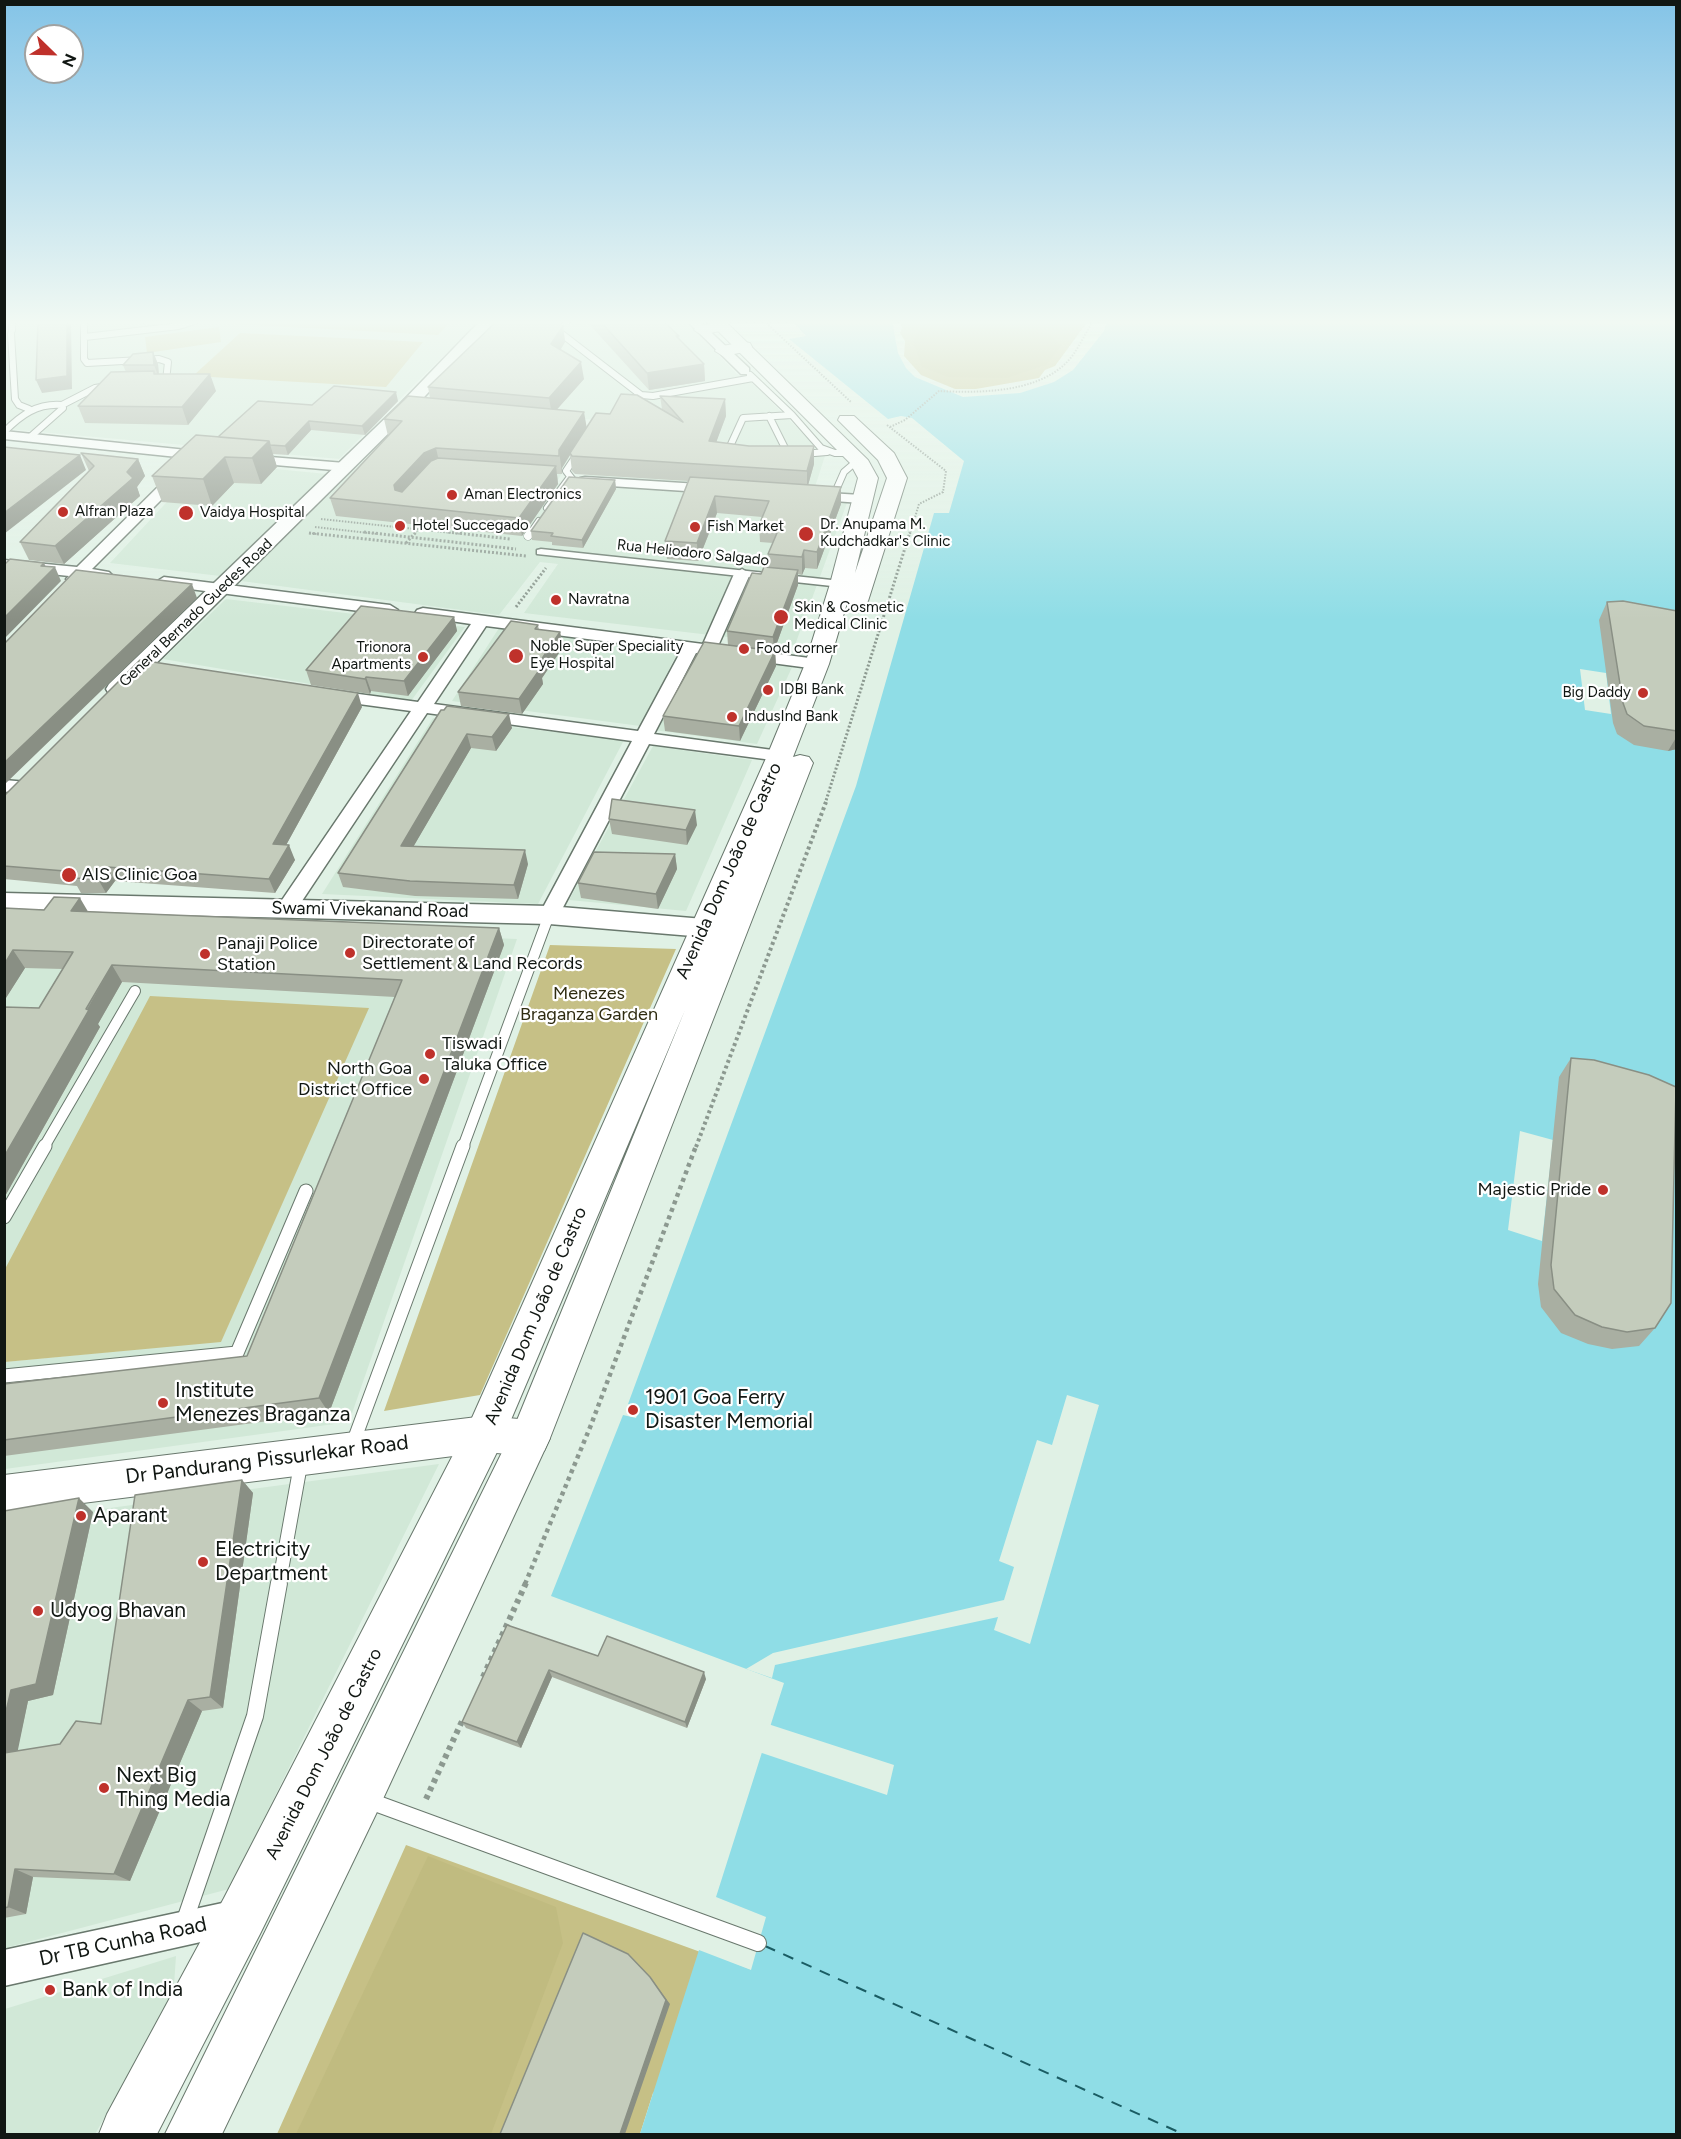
<!DOCTYPE html>
<meta charset="utf-8">
<style>
body{margin:0}
#map{position:relative;width:1681px;height:2139px;overflow:hidden;background:#e0f1e5;font-family:Figtree,sans-serif}
canvas{display:block}
.frame{position:absolute;inset:0;border:6px solid #111713;pointer-events:none}
.north{position:absolute;left:24px;top:24px;width:60px;height:60px;box-sizing:border-box;background:#fff;border:2px solid #a0a2a1;border-radius:50%;rotate:113deg;font-size:16px;font-weight:700;line-height:24px;text-align:center;color:#111713}
.north::after{content:'';display:block;margin:auto;width:21px;height:27px;background:#bf312b;clip-path:polygon(50% 0,100% 100%,50% 72%,0 100%)}
</style>
<div id="map">
<canvas width="1681" height="2139"></canvas>
<div class="frame"></div>
<div class="north">N</div>
</div>
<script>
const ctx = document.querySelector('canvas').getContext('2d');
ctx.lineJoin = 'round';
function fill(path, color) { ctx.fillStyle = color; ctx.fill(path, 'evenodd'); }
function strokePath(path, color, width, dash) { ctx.strokeStyle = color; ctx.lineWidth = width; ctx.lineCap = dash ? 'butt' : 'round'; ctx.setLineDash(dash || []); ctx.stroke(path); }
function drawText(font, color, halo, rows, align = 'center') {
  ctx.font = font + ' Figtree,sans-serif'; ctx.lineWidth = 4.5; ctx.setLineDash([]); ctx.textBaseline = 'middle'; ctx.strokeStyle = halo; ctx.fillStyle = color; for (const [text, x, y, turn = 0] of rows) {
    ctx.save(); ctx.translate(x, y); ctx.rotate((+turn || 0) * Math.PI / 180); ctx.textAlign = isNaN(turn) ? turn : align; if (halo) ctx.strokeText(text, 0, 0); ctx.fillText(text, 0, 0); ctx.restore();
  }
}
fill(new Path2D(`
 M 5,321 L 479,321 L 339,459 L 6,429 Z
 M 582,321 L 686,321 L 736,373 L 755,385 L 825,456 L 814,490 L 591,476 L 581,469 L 606,421 L 424,405 L 541,329 Z
 M 413,412 L 590,428 L 556,483 L 847,503 L 795,645 L 524,613 L 558,564 L 540,562 L 499,615 L 241,581 Z
 M 204,462 L 327,474 L 220,576 L 110,563 Z
 M 226,599 L 465,627 L 411,701 L 163,659 Z
 M 499,628 L 679,650 L 640,726 L 452,701 Z
 M 698,651 L 793,665 L 757,744 L 654,730 Z
 M 433,718 L 624,740 L 538,904 L 322,894 Z
 M 653,746 L 752,760 L 686,911 L 569,900 Z
 M 5,918 L 517,939 L 349,1422 L 5,1469 L 5,1362 L 221,1341 L 368,1008 L 5,1269 Z
 M 439,1464 L 229,1889 L 5,1948 L 5,1522 Z
 M 176,1956 L 173,2000 L 95,2134 L 5,2134 L 5,2009 Z`), '#d1e8d7');
fill(new Path2D(`
 M 219,321 L 451,321 L 438,335 L 216,323 Z
 M 900,321 L 1088,321 L 1055,366 L 1045,370 L 1039,378 L 976,389 L 955,389 L 921,375 L 904,356 L 905,341 L 900,333 L 902,327 Z
 M 219,327 L 221,342 L 147,353 L 145,337 Z
 M 240,333 L 423,342 L 386,387 L 193,376 Z
 M 550,945 L 676,949 L 480,1395 L 384,1411 Z
 M 150,996 L 369,1008 L 221,1342 L 5,1362 L 5,1269 Z
 M 406,1845 L 750,1970 L 668,2083 L 653,2093 L 640,2134 L 277,2134 Z`), '#c6c086');
fill(new Path2D(`
 M 925,321 L 1004,321 L 1005,326 L 1050,334 L 1061,346 L 1046,365 L 1007,378 L 948,377 L 922,367 L 913,342 Z
 M 428,1856 L 556,1907 L 563,1943 L 491,2134 L 296,2134 Z`), '#c0bb80');
fill(new Path2D(`
 M 792,321 L 892,321 L 898,353 L 906,368 L 915,377 L 963,397 L 1020,393 L 1054,382 L 1073,370 L 1104,331 L 1107,321 L 1676,321 L 1676,2134 L 640,2134 L 699,1950 L 751,1970 L 766,1917 L 716,1897 L 784,1683 L 551,1596 L 623,1415 L 636,1418 L 640,1408 L 628,1404 L 856,786 L 934,513 L 949,513 L 964,461 L 912,418 L 901,416 L 888,419 L 789,339 L 806,336 Z`), '#8fdde6');
fill(new Path2D(`
 M 1580,669 L 1606,673 L 1611,714 L 1585,710 Z
 M 1520,1131 L 1553,1140 L 1542,1241 L 1508,1230 Z
 M 1067,1395 L 1099,1405 L 1030,1644 L 994,1630 L 998,1617 L 775,1665 L 772,1678 L 746,1669 L 773,1653 L 1004,1600 L 1014,1567 L 999,1561 L 1037,1440 L 1052,1445 Z
 M 768,1724 L 894,1765 L 887,1795 L 759,1752 Z`), '#e0f1e5');
strokePath(new Path2D(`
 M 765,1946 L 1183,2134`), '#1a5c63', 2, [11, 9]);
const serviceFar4 = new Path2D(`
 M 12,321 L 12,330
 M 84,325 L 84,359 L 87,363 L 159,359 L 168,362 L 166,381 L 160,384
 M 554,328 L 641,395 L 653,396 L 753,378
 M 11,334 L 15,399 L 19,405 L 29,409
 M 85,337 L 179,326 L 195,321
 M 750,375 L 792,415 L 821,448 L 835,453 L 852,453
 M 62,405 L 95,388 L 108,386
 M 769,416 L 789,456
 M 4,432 C 21,415 37,403 62,405 L 63,408 L 29,438
 M 802,454 L 827,452
 M 726,455 L 743,418 L 792,415
 M 573,480 L 566,471 L 578,453
 M 833,497 L 844,472 L 858,460
 M 547,508 L 570,477
 M 530,534 L 539,521`);
const serviceFar3 = new Path2D(`
 M 528,536 L 531,532`);
const serviceFar2 = new Path2D(`
 M 44,1147 L 135,991
 M 463,1147 L 549,915`);
const serviceFar1 = new Path2D(`
 M 4,1217 L 45,1146
 M 4,1376 L 237,1353 L 306,1191
 M 353,1443 L 463,1146
 M 279,1584 L 301,1462`);
const service = new Path2D(`
 M 367,1800 L 758,1943
 M 184,1923 L 255,1716 L 279,1583`);
const pedestrian = new Path2D(`
 M 541,549 L 841,581 L 847,584 L 841,587 L 537,554 L 537,550 Z`);
const minor = new Path2D(`
 M 687,321 L 699,321 L 749,368 L 749,374 L 741,374 Z
 M 4,431 L 206,452 L 213,456 L 206,460 L 4,439 Z
 M 245,455 L 345,463 L 352,467 L 345,471 L 240,462 L 238,459 Z
 M 180,469 L 187,473 L 185,476 L 92,569 L 109,572 L 112,575 L 109,578 L 84,577 L 74,584 L 66,579 L 69,576 L 4,569 L 4,560 L 77,567 L 175,470 Z
 M 585,477 L 716,485 L 723,489 L 716,493 L 580,484 L 578,481 L 580,478 Z
 M 812,492 L 861,495 L 868,499 L 861,503 L 807,499 L 805,496 Z
 M 742,569 L 750,574 L 718,646 L 817,659 L 825,664 L 817,669 L 696,653 L 654,734 L 780,751 L 786,752 L 789,756 L 786,760 L 780,761 L 649,744 L 559,915 L 556,920 L 549,922 L 542,920 L 539,915 L 632,741 L 427,713 L 294,913 L 287,915 L 280,913 L 277,908 L 280,903 L 411,711 L 329,700 L 323,699 L 321,695 L 323,691 L 329,690 L 418,702 L 471,624 L 417,616 L 415,613 L 417,610 L 423,608 L 703,644 L 734,574 ZM 486,626 L 681,651 L 638,731 L 434,704 Z
 M 164,577 L 390,605 L 398,610 L 390,615 L 159,585 L 156,582 Z
 M 4,780 L 28,782 L 31,786 L 28,790 L 4,792 Z
 M 241,1899 L 253,1904 L 258,1916 L 253,1928 L 241,1933 L 4,1986 L 4,1950 Z`);
const tertiary = new Path2D(`
 M 480,321 L 495,321 L 412,410 L 125,694 L 117,695 L 109,694 L 106,689 L 109,684 L 400,404 Z
 M 4,893 L 549,906 L 704,919 L 731,919 L 740,922 L 744,928 L 740,934 L 731,937 L 704,937 L 549,924 L 4,911 Z`);
const secondary = new Path2D(`
 M 722,321 L 730,326 L 728,329 L 702,335 L 694,330 L 696,327 Z
 M 744,342 L 750,343 L 752,347 L 750,351 L 723,356 L 715,351 L 717,347 Z
 M 485,1416 L 530,1420 L 544,1425 L 550,1438 L 544,1451 L 530,1456 L 485,1452 L 4,1513 L 4,1475 Z`);
const primary = new Path2D(`
 M 708,321 L 725,321 L 868,460 L 878,478 L 855,573 L 887,478 L 878,460 L 838,420 L 840,416 L 854,416 L 894,453 L 907,478 L 868,601 L 865,606 L 857,608 L 847,603 L 829,664 L 793,757 L 800,755 L 809,757 L 813,763 L 550,1438 L 376,1814 L 222,2134 L 165,2134 L 513,1430 L 685,1010 L 499,1448 L 260,1934 L 157,2134 L 99,2134 L 107,2114 L 224,1898 L 471,1420 L 767,756 L 805,664 L 830,584 L 858,478 L 850,463 Z`);
strokePath(serviceFar4, '#69786d', 8);
strokePath(serviceFar3, '#69786d', 9);
strokePath(serviceFar2, '#69786d', 12);
strokePath(serviceFar1, '#69786d', 15);
strokePath(service, '#69786d', 18);
strokePath(pedestrian, '#69786d', 3);
strokePath(minor, '#69786d', 3);
strokePath(tertiary, '#69786d', 3);
strokePath(secondary, '#69786d', 2);
strokePath(primary, '#69786d', 2);
strokePath(new Path2D(`
 M 764,321 L 851,402
 M 578,324 L 593,321
 M 887,425 L 946,471 L 943,492 L 919,504 L 910,534
 M 890,427 L 905,420 L 939,391 C 979,393 1034,393 1065,364 C 1077,353 1084,335 1093,321
 M 321,519 L 462,534
 M 315,527 L 378,534
 M 309,533 L 317,534
 M 414,534 L 424,523`), '#8c9990', 2, [1.5, 1.5]);
strokePath(new Path2D(`
 M 364,532 L 516,549
 M 448,532 L 510,539
 M 309,533 L 526,556
 M 406,543 L 416,532
 M 516,607 L 546,568
 M 825,804 L 910,532`), '#8c9990', 3, [2, 2]);
strokePath(new Path2D(`
 M 696,1147 L 826,802`), '#8c9990', 4, [3, 3]);
strokePath(new Path2D(`
 M 525,1584 L 591,1425 L 696,1146`), '#8c9990', 4.5, [4, 4]);
strokePath(new Path2D(`
 M 483,1677 L 526,1583
 M 426,1799 L 463,1719`), '#8c9990', 6, [4.5, 4.5]);
strokePath(serviceFar4, '#fff', 6);
strokePath(serviceFar3, '#fff', 8);
strokePath(serviceFar2, '#fff', 10);
strokePath(serviceFar1, '#fff', 13);
strokePath(service, '#fff', 16);
fill(pedestrian, '#fff');
fill(minor, '#fff');
fill(tertiary, '#fff');
fill(secondary, '#fff');
fill(primary, '#fff');
fill(new Path2D(`
 M 122,321 L 156,321 L 143,324 Z
 M 590,321 L 663,321 L 679,336 L 680,340 L 704,364 L 705,381 L 649,390 L 590,325 Z
 M 563,326 L 565,342 L 560,350 L 584,379 L 557,409 L 587,427 L 610,414 L 662,409 L 660,396 L 725,399 L 726,416 L 716,442 L 749,446 L 814,446 L 814,464 L 808,485 L 841,504 L 817,569 L 805,568 L 802,575 L 798,574 L 798,585 L 774,651 L 775,651 L 776,666 L 740,741 L 665,731 L 663,716 L 728,645 L 727,631 L 761,574 L 769,567 L 768,554 L 773,543 L 760,542 L 759,525 L 762,517 L 717,513 L 698,561 L 667,559 L 665,541 L 688,481 L 575,474 L 572,471 L 570,455 L 562,468 L 562,474 L 557,474 L 558,484 L 522,536 L 336,516 L 330,498 L 388,436 L 384,419 L 430,398 L 428,387 Z
 M 153,352 L 158,364 L 159,374 L 216,391 L 188,425 L 85,423 L 78,406 L 126,372 L 123,365 Z
 M 398,401 L 365,435 L 311,430 L 288,455 L 273,454 L 277,467 L 261,484 L 234,483 L 212,506 L 162,502 L 152,476 L 218,437 L 312,405 Z
 M 81,453 L 138,459 L 145,476 L 137,487 L 140,496 L 64,564 L 29,560 L 20,542 L 89,471 Z
 M 615,480 L 616,489 L 583,548 L 552,545 L 552,542 L 532,540 L 531,531 Z
 M 1607,602 L 1677,611 L 1677,749 L 1668,751 L 1634,745 L 1617,734 L 1613,723 L 1599,620 Z
 M 454,617 L 457,631 L 408,696 L 371,691 L 370,694 L 311,685 L 306,670 Z
 M 538,625 L 539,630 L 560,632 L 563,647 L 542,678 L 543,684 L 522,714 L 461,706 L 458,692 Z
 M 362,707 L 286,845 L 295,860 L 275,893 L 115,881 L 106,893 L 81,893 L 77,886 L 4,879 L 4,796 Z
 M 441,710 L 512,728 L 496,751 L 471,748 L 413,847 L 528,864 L 518,899 L 415,896 L 343,887 L 338,873 Z
 M 609,819 L 697,825 L 687,845 L 612,834 Z
 M 675,854 L 677,869 L 658,909 L 581,898 L 578,883 Z
 M 4,908 L 499,928 L 504,945 L 329,1413 L 4,1456 L 4,1384 L 247,1356 L 395,997 L 122,982 L 98,1024 L 100,1027 L 4,1198 L 4,1007 L 39,1008 L 63,969 L 25,968 L 4,1001 Z
 M 1571,1058 L 1655,1328 L 1639,1346 L 1612,1349 L 1588,1344 L 1561,1333 L 1541,1307 L 1538,1284 L 1559,1077 Z
 M 242,1480 L 253,1493 L 223,1708 L 202,1711 L 130,1881 L 33,1877 L 26,1914 L 4,1918 L 4,1511 L 93,1512 L 53,1695 L 28,1701 L 17,1751 L 60,1744 L 101,1724 Z
 M 507,1625 L 598,1656 L 706,1679 L 687,1728 L 552,1677 L 521,1748 L 466,1728 L 462,1722 Z`), '#a9afa2');
fill(new Path2D(`
 M 67,321 L 71,321 L 72,389 L 42,393 L 36,380 Z
 M 142,321 L 156,321 L 143,324 Z
 M 563,326 L 565,342 L 554,361 L 551,344 Z
 M 153,352 L 158,364 L 159,378 L 154,365 Z
 M 581,362 L 584,379 L 552,415 L 549,398 Z
 M 704,364 L 705,381 L 649,390 L 647,373 Z
 M 210,374 L 216,391 L 188,425 L 182,407 Z
 M 396,392 L 398,401 L 365,435 L 362,426 Z
 M 725,399 L 726,416 L 710,459 L 709,441 Z
 M 584,412 L 587,429 L 570,453 L 570,455 L 562,468 L 562,474 L 559,450 Z
 M 309,421 L 311,430 L 288,455 L 285,446 Z
 M 269,441 L 277,467 L 261,484 L 252,458 Z
 M 814,446 L 814,464 L 807,489 L 807,471 Z
 M 436,448 L 440,466 L 399,503 L 400,508 L 394,485 L 424,453 Z
 M 80,455 L 86,470 L 4,534 L 4,513 Z
 M 225,457 L 234,483 L 212,506 L 203,479 Z
 M 138,459 L 145,476 L 137,487 L 140,496 L 64,564 L 55,546 L 127,472 Z
 M 556,466 L 558,484 L 522,536 L 519,518 Z
 M 615,480 L 616,489 L 583,548 L 582,540 Z
 M 841,487 L 841,504 L 817,569 L 817,552 Z
 M 715,496 L 717,513 L 698,561 L 697,543 Z
 M 804,550 L 805,568 L 802,575 L 802,557 Z
 M 44,563 L 49,573 L 55,567 L 61,581 L 4,639 L 4,618 L 41,566 Z
 M 798,570 L 798,585 L 774,651 L 773,637 Z
 M 192,584 L 197,598 L 4,785 L 4,763 Z
 M 454,617 L 457,631 L 408,696 L 404,681 Z
 M 560,632 L 563,647 L 542,678 L 543,684 L 522,714 L 519,699 L 535,669 Z
 M 775,651 L 776,666 L 740,741 L 739,726 Z
 M 366,677 L 371,691 L 370,694 L 365,679 Z
 M 358,693 L 362,707 L 279,858 L 273,844 Z
 M 509,714 L 512,728 L 496,751 L 492,737 Z
 M 467,734 L 471,748 L 405,861 L 401,846 Z
 M 1677,736 L 1677,749 L 1668,751 Z
 M 695,810 L 697,825 L 687,845 L 686,830 Z
 M 289,845 L 295,860 L 275,893 L 269,879 Z
 M 525,850 L 528,864 L 518,899 L 514,885 Z
 M 675,854 L 677,869 L 658,909 L 656,894 Z
 M 107,867 L 115,881 L 106,893 L 98,879 Z
 M 80,898 L 90,915 L 71,911 Z
 M 499,928 L 504,945 L 329,1413 L 319,1398 Z
 M 13,950 L 25,968 L 4,1001 L 4,965 Z
 M 112,965 L 122,982 L 98,1024 L 100,1027 L 4,1198 L 4,1157 Z
 M 242,1480 L 253,1493 L 223,1708 L 210,1697 Z
 M 79,1498 L 93,1512 L 53,1695 L 28,1701 L 15,1764 L 4,1759 L 4,1720 L 11,1690 Z
 M 549,1670 L 552,1677 L 521,1748 L 517,1742 Z
 M 704,1672 L 706,1679 L 687,1728 L 685,1722 Z
 M 188,1700 L 202,1711 L 130,1881 L 114,1874 Z
 M 15,1869 L 33,1877 L 26,1914 L 8,1907 Z
 M 650,1977 L 670,2004 L 625,2134 L 620,2134 Z`), '#898f84');
const building = new Path2D(`
 M 38,321 L 67,321 L 67,376 L 36,380 Z
 M 497,321 L 535,321 L 560,323 L 563,326 L 551,344 L 581,362 L 549,398 L 428,387 Z
 M 600,321 L 663,321 L 679,336 L 676,336 L 704,364 L 647,373 Z
 M 153,352 L 154,365 L 123,365 L 133,354 Z
 M 154,371 L 154,374 L 210,374 L 182,407 L 78,406 L 111,372 Z
 M 334,386 L 396,392 L 362,426 L 309,421 L 285,446 L 270,445 L 269,441 L 218,437 L 258,401 L 312,405 Z
 M 621,394 L 637,395 L 683,422 L 660,396 L 725,399 L 709,441 L 749,446 L 814,446 L 807,471 L 572,456 L 570,453 L 596,413 L 610,414 Z
 M 408,396 L 584,412 L 559,450 L 559,456 L 436,448 L 424,453 L 394,485 L 395,490 L 402,492 L 431,461 L 438,458 L 556,466 L 519,518 L 330,498 L 402,421 L 384,419 Z
 M 196,435 L 269,441 L 252,458 L 225,457 L 203,479 L 152,476 Z
 M 4,447 L 80,455 L 4,513 Z
 M 81,453 L 138,459 L 127,472 L 133,478 L 55,546 L 20,542 L 94,466 Z
 M 569,477 L 615,480 L 582,540 L 551,536 L 553,533 L 531,531 Z
 M 690,477 L 841,487 L 817,552 L 804,550 L 802,557 L 768,554 L 780,526 L 759,525 L 769,501 L 715,496 L 697,543 L 665,541 Z
 M 10,559 L 44,563 L 41,566 L 55,567 L 4,618 L 4,565 Z
 M 764,567 L 798,570 L 773,637 L 727,631 L 752,573 L 761,574 Z
 M 76,570 L 192,584 L 4,763 L 4,644 Z
 M 1623,601 L 1677,611 L 1677,731 L 1644,726 L 1627,714 L 1623,703 L 1607,602 Z
 M 361,606 L 454,617 L 404,681 L 366,677 L 365,679 L 306,670 Z
 M 511,621 L 538,625 L 535,629 L 560,632 L 535,669 L 540,669 L 519,699 L 458,692 Z
 M 704,642 L 775,651 L 739,726 L 663,716 Z
 M 140,660 L 358,693 L 273,844 L 289,845 L 269,879 L 107,867 L 98,879 L 73,878 L 77,872 L 4,866 L 4,796 Z
 M 447,706 L 509,714 L 492,737 L 467,734 L 401,846 L 525,850 L 514,885 L 410,881 L 338,873 L 441,710 L 444,710 Z
 M 612,799 L 695,810 L 686,830 L 609,819 Z
 M 594,852 L 675,854 L 656,894 L 578,883 Z
 M 54,897 L 80,898 L 71,911 L 499,928 L 319,1398 L 4,1440 L 4,1384 L 247,1356 L 402,980 L 112,965 L 86,1009 L 89,1010 L 4,1157 L 4,1007 L 39,1008 L 73,952 L 13,950 L 4,965 L 4,908 L 44,910 Z
 M 1571,1058 L 1594,1060 L 1649,1075 L 1676,1087 L 1671,1303 L 1655,1328 L 1627,1332 L 1602,1327 L 1575,1315 L 1554,1289 L 1551,1265 Z
 M 242,1480 L 210,1697 L 188,1700 L 114,1874 L 15,1869 L 8,1907 L 4,1908 L 4,1753 L 60,1744 L 76,1721 L 101,1724 L 135,1495 Z
 M 79,1498 L 36,1684 L 11,1690 L 4,1720 L 4,1511 Z
 M 507,1625 L 598,1656 L 607,1636 L 704,1672 L 685,1722 L 549,1670 L 517,1742 L 462,1722 Z
 M 583,1933 L 628,1954 L 650,1977 L 666,2000 L 620,2134 L 500,2134 Z`);
fill(building, '#c4ccbc');
strokePath(building, '#898f84', 1.5);
const sky = ctx.createLinearGradient(0, 0, 0, 620);
sky.addColorStop(0, '#84c4e7');
sky.addColorStop(0.52, '#f1f9f3');
sky.addColorStop(1, '#f1f9f300');
ctx.fillStyle = sky;
ctx.fillRect(0, 0, 1681, 620);
for (const [x, y, r, color] of [
 [452,495,6,"#bf312b"],
 [63,512,6,"#bf312b"],
 [186,513,8,"#bf312b"],
 [400,526,6,"#bf312b"],
 [695,527,6,"#bf312b"],
 [806,534,8,"#bf312b"],
 [556,600,6,"#bf312b"],
 [781,617,8,"#bf312b"],
 [744,649,6,"#bf312b"],
 [516,656,8,"#bf312b"],
 [423,657,6,"#bf312b"],
 [768,690,6,"#bf312b"],
 [1643,693,6,"#bf312b"],
 [732,717,6,"#bf312b"],
 [69,875,8,"#bf312b"],
 [350,953,6,"#bf312b"],
 [205,954,6,"#bf312b"],
 [430,1054,6,"#bf312b"],
 [424,1079,6,"#bf312b"],
 [1603,1190,6,"#bf312b"],
 [163,1403,6,"#bf312b"],
 [633,1410,6,"#bf312b"],
 [81,1516,6,"#bf312b"],
 [203,1562,6,"#bf312b"],
 [38,1611,6,"#bf312b"],
 [104,1788,6,"#bf312b"],
 [50,1990,6,"#bf312b"]
]) { const dot = new Path2D(); dot.arc(x, y, r, 0, 2 * Math.PI); ctx.fillStyle = color; ctx.fill(dot); strokePath(dot, '#fff', 2); }
drawText('15px', '#111713', '#fff', [
 ["Aman Electronics",464,495],
 ["Alfran Plaza",75,512],
 ["Vaidya Hospital",200,513],
 ["Dr. Anupama M.",820,525],
 ["Kudchadkar's Clinic",820,542],
 ["Hotel Succegado",412,526],
 ["Fish Market",707,527],
 ["Navratna",568,600],
 ["Skin & Cosmetic",794,608],
 ["Medical Clinic",794,625],
 ["Noble Super Speciality",530,647],
 ["Eye Hospital",530,664],
 ["Trionora",411,648,"right"],
 ["Apartments",411,665,"right"],
 ["Food corner",756,649],
 ["IDBI Bank",780,690],
 ["Big Daddy",1631,693,"right"],
 ["IndusInd Bank",744,717]
], 'left');
drawText('15px', '#111713', '#fff', [
 ["Rua Heliodoro Salgado",693,553,6],
 ["General Bernado Guedes Road",196,613,-44]
]);
drawText('18px', '#111713', '#fff', [
 ["Avenida Dom João de Castro",729,871,-66],
 ["Swami Vivekanand Road",370,910,1],
 ["Avenida Dom João de Castro",536,1316,-67],
 ["Avenida Dom João de Castro",324,1754,-63]
]);
drawText('18px', '#111713', '#fff', [
 ["AIS Clinic Goa",82,875],
 ["Directorate of",362,943],
 ["Settlement & Land Records",362,964],
 ["Panaji Police",217,944],
 ["Station",217,965],
 ["Tiswadi",442,1044],
 ["Taluka Office",442,1065],
 ["North Goa",412,1069,"right"],
 ["District Office",412,1090,"right"],
 ["Majestic Pride",1591,1190,"right"]
], 'left');
drawText('18px', '#2f2c11', '#fff', [
 ["Menezes",589,994],
 ["Braganza Garden",589,1015]
]);
drawText('21px', '#111713', '#fff', [
 ["Institute",175,1391],
 ["Menezes Braganza",175,1415],
 ["1901 Goa Ferry",645,1398],
 ["Disaster Memorial",645,1422],
 ["Aparant",93,1516],
 ["Electricity",215,1550],
 ["Department",215,1574],
 ["Udyog Bhavan",50,1611],
 ["Next Big",116,1776],
 ["Thing Media",116,1800],
 ["Bank of India",62,1990]
], 'left');
drawText('21px', '#111713', '#fff', [
 ["Dr Pandurang Pissurlekar Road",267,1460,-7],
 ["Dr TB Cunha Road",123,1942,-12]
]);
</script>
